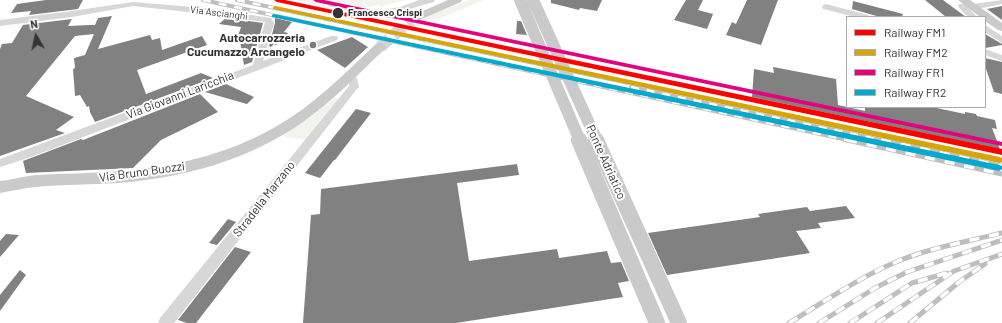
<!DOCTYPE html>
<style>
body{margin:0}
#map{position:relative;width:1002px;height:323px;overflow:hidden;background:#fff;font-family:Barlow,sans-serif}
canvas{display:block}
.legend{position:absolute;left:846px;top:16px;width:140px;height:92px;box-sizing:border-box;background:#fff;border:1px solid #adadad;margin:0;padding:5px 7px;list-style:none;font-size:12px;color:#333}
.legend li{display:flex;align-items:center;gap:8px;height:20px}
.legend b{width:20px;border:1px solid #adadad}
.north{position:absolute;left:16px;top:16px;width:40px;height:40px;-webkit-text-stroke:3px #fff;paint-order:stroke;rotate:351deg;font-size:11px;font-weight:700;line-height:16px;text-align:center;color:#333}
.north::after{content:'';display:block;margin:auto;width:14px;height:18px;background:#333;clip-path:polygon(50% 0,100% 100%,50% 72%,0 100%)}
</style>
<div id="map">
<canvas width="1002" height="323"></canvas>
<ul class="legend">
<li><b style="height:5px;background:#f00"></b>Railway FM1</li>
<li><b style="height:5px;background:#d6a50a"></b>Railway FM2</li>
<li><b style="height:5px;background:#e5007d"></b>Railway FR1</li>
<li><b style="height:5px;background:#00a9ce"></b>Railway FR2</li>
</ul>
<div class="north">N</div>
</div>
<script>
const ctx = document.querySelector('canvas').getContext('2d');
ctx.lineJoin = 'round';
function fill(path, color) { ctx.fillStyle = color; ctx.fill(path, 'evenodd'); }
function strokePath(path, color, width, dash) { ctx.strokeStyle = color; ctx.lineWidth = width; ctx.lineCap = dash ? 'butt' : 'round'; ctx.setLineDash(dash || []); ctx.stroke(path); }
function drawText(font, color, halo, rows, align = 'center') {
  ctx.font = font + ' Barlow,sans-serif'; ctx.lineWidth = 4; ctx.setLineDash([]); ctx.textBaseline = 'middle'; ctx.strokeStyle = halo; ctx.fillStyle = color; for (const [text, x, y, turn = 0] of rows) {
    ctx.save(); ctx.translate(x, y); ctx.rotate((+turn || 0) * Math.PI / 180); ctx.textAlign = isNaN(turn) ? turn : align; if (halo) ctx.strokeText(text, 0, 0); ctx.fillText(text, 0, 0); ctx.restore();
  }
}
fill(new Path2D(`
 M 295,0 L 406,0 L 380,7 L 379,5 L 364,8 L 330,1 L 325,6 Z
 M 469,0 L 484,0 L 429,23 L 426,21 L 420,24 L 422,26 L 412,26 L 426,17 Z
 M 335,97 L 339,99 L 306,140 L 282,136 L 312,116 Z`), '#f1f5ed');
fill(new Path2D(`
 M 46,0 L 83,0 L 78,9 L 29,15 L 31,11 L 11,13 L 17,4 Z
 M 551,0 L 602,0 L 597,11 L 580,8 L 579,10 L 551,3 Z
 M 686,0 L 703,0 L 698,10 L 713,14 L 707,29 L 674,20 Z
 M 747,0 L 778,0 L 761,45 L 726,35 L 732,22 L 736,24 Z
 M 925,0 L 943,0 L 966,17 L 946,17 Z
 M 853,1 L 903,14 L 902,17 L 880,17 L 852,9 Z
 M 1002,6 L 1002,20 L 987,9 Z
 M 112,16 L 98,49 L 150,35 L 152,40 L 160,38 L 162,50 L 202,36 L 207,45 L 137,70 L 146,94 L 201,73 L 213,78 L 95,122 L 90,112 L 89,106 L 87,107 L 80,95 L 75,96 L 73,69 L 75,68 L 74,58 L 85,55 L 94,34 L 75,36 L 26,96 L 74,117 L 56,130 L 65,133 L 0,156 L 0,49 L 2,44 L 12,43 L 23,25 L 72,19 L 68,26 L 90,25 L 95,25 L 98,18 Z
 M 226,18 L 263,23 L 252,62 L 244,65 L 240,41 L 236,42 L 241,27 L 219,24 Z
 M 275,18 L 292,22 L 284,32 L 288,33 L 287,35 L 276,45 L 274,44 L 271,47 L 269,46 L 275,23 Z
 M 517,21 L 521,21 L 527,35 L 516,34 Z
 M 985,34 L 1002,44 L 1002,45 L 985,48 Z
 M 352,37 L 368,47 L 345,68 L 317,50 Z
 M 985,58 L 1002,62 L 1002,94 L 994,92 L 985,66 Z
 M 773,67 L 836,79 L 838,105 L 865,111 L 865,107 L 932,107 L 965,114 L 965,112 L 976,114 L 977,116 L 995,120 L 997,129 L 992,128 L 1000,149 L 752,97 L 754,69 L 774,73 Z
 M 226,84 L 254,97 L 247,104 L 205,92 Z
 M 200,94 L 218,112 L 161,140 L 133,168 L 26,173 L 23,161 L 81,139 L 83,140 Z
 M 356,109 L 371,113 L 335,160 L 334,160 L 320,178 L 305,173 Z
 M 517,164 L 519,175 L 457,183 L 469,261 L 557,249 L 559,258 L 607,251 L 611,263 L 621,262 L 629,281 L 618,283 L 623,297 L 456,323 L 303,323 L 311,215 L 320,214 L 321,189 Z
 M 846,206 L 855,218 L 818,223 L 821,228 L 796,231 L 810,253 L 667,275 L 648,233 L 760,217 L 758,214 L 807,207 L 810,211 Z
 M 228,219 L 236,222 L 217,245 L 209,243 Z
 M 6,234 L 19,235 L 0,257 L 0,241 Z
 M 235,247 L 251,252 L 196,323 L 187,323 L 178,320 Z
 M 20,270 L 26,275 L 0,311 L 0,295 Z`), '#818181');
strokePath(new Path2D(`
 M 380,47 L 411,20`), '#d6d6d6', 12, [12, 6]);
fill(new Path2D(`
 M 419,0 L 435,0 L 434,2 C 420,5 406,11 392,14 C 371,17 349,11 328,6 L 327,4 L 331,2 C 352,6 373,13 394,8 C 403,7 410,3 419,0 Z
 M 1002,0 L 1002,4 L 973,10 L 969,7 L 973,4 Z
 M 133,2 L 205,8 L 271,18 L 274,23 L 263,61 L 331,36 L 337,36 L 338,38 L 337,40 L 31,157 L 0,167 L 0,159 L 253,65 L 265,22 L 205,14 L 133,6 L 72,17 L 0,26 L 0,20 L 72,11 Z
 M 826,4 L 868,15 L 869,17 L 855,17 L 823,9 L 822,7 L 823,5 Z
 M 959,4 L 965,4 L 977,17 L 968,17 L 959,8 L 958,6 Z
 M 985,25 L 1002,36 L 1002,43 L 985,32 Z
 M 985,49 L 1002,55 L 1002,61 L 985,55 Z
 M 347,74 L 357,78 L 359,87 L 357,89 L 174,323 L 158,323 L 160,318 L 349,86 L 349,82 L 342,77 Z`), '#d7d7d7');
fill(new Path2D(`
 M 448,0 L 462,0 L 461,2 L 415,22 L 411,23 L 406,20 L 407,18 Z
 M 958,0 L 970,0 L 1002,23 L 1002,31 L 998,30 L 985,21 L 985,17 L 980,17 Z
 M 380,43 L 384,44 L 386,47 L 384,50 C 358,74 333,101 303,122 C 249,160 183,178 118,183 C 90,185 63,184 36,187 C 24,188 12,191 0,193 L 0,181 C 12,180 24,176 36,175 C 63,173 91,174 118,171 C 180,167 241,151 293,116 C 323,96 349,69 376,44 Z`), '#cacaca');
const railFar1 = new Path2D(`
 M 203,0 L 852,141
 M 237,0 L 638,85
 M 631,87 L 886,141`);
const rail = new Path2D(`
 M 847,140 L 1002,174
 M 881,140 L 1002,166
 M 789,323 C 824,302 858,278 896,262 C 929,248 966,242 1002,233
 M 819,323 L 875,288 L 907,272 L 1002,240
 M 850,323 L 912,283 L 947,273
 M 877,323 L 954,271 L 1002,254
 M 910,323 L 959,282 L 985,264`);
strokePath(railFar1, '#bebebe', 4);
strokePath(rail, '#bebebe', 5);
strokePath(railFar1, '#fff', 2.5, [8]);
strokePath(rail, '#fff', 3.5, [10]);
strokePath(new Path2D(`
 M 520,0 L 580,141
 M 533,0 L 597,141`), '#cacaca', 12);
strokePath(new Path2D(`
 M 579,140 L 657,323
 M 596,140 L 679,323`), '#cacaca', 16);
fill(new Path2D(`
 M 274,0 L 285,0 L 1002,149 L 1002,155 L 277,2 Z`), '#f00');
fill(new Path2D(`
 M 275,6 L 1000,157 L 1002,158 L 1002,162 L 1000,163 L 273,9 L 273,7 Z`), '#d6a50a');
fill(new Path2D(`
 M 313,0 L 324,0 L 1002,142 L 1002,146 L 316,2 Z`), '#e5007d');
fill(new Path2D(`
 M 274,14 L 999,165 L 1002,166 L 1002,169 L 999,171 L 272,17 L 272,15 Z`), '#00a9ce');
for (const [x, y, r, color] of [
 [338,13,6,"#333"],
 [313,45,4,"#7a7a7a"]
]) { const dot = new Path2D(); dot.arc(x, y, r, 0, 2 * Math.PI); ctx.fillStyle = color; ctx.fill(dot); strokePath(dot, '#fff', 1.5); }
drawText('10px', '#333', '#fff', [
 ["Via Ascianghi",219,13,7]
]);
drawText('bold 10px', '#333', '#fff', [
 ["Francesco Crispi",348,13]
], 'left');
drawText('bold 12px', '#333', '#fff', [
 ["Autocarrozzeria",305,38],
 ["Cucumazzo Arcangelo",305,52]
], 'right');
drawText('12px', '#333', '#fff', [
 ["Via Giovanni Laricchia",180,95,-21],
 ["Ponte Adriatico",606,162,66],
 ["Via Bruno Buozzi",142,172,-8],
 ["Stradella Marzano",264,199,-52]
]);
</script>
